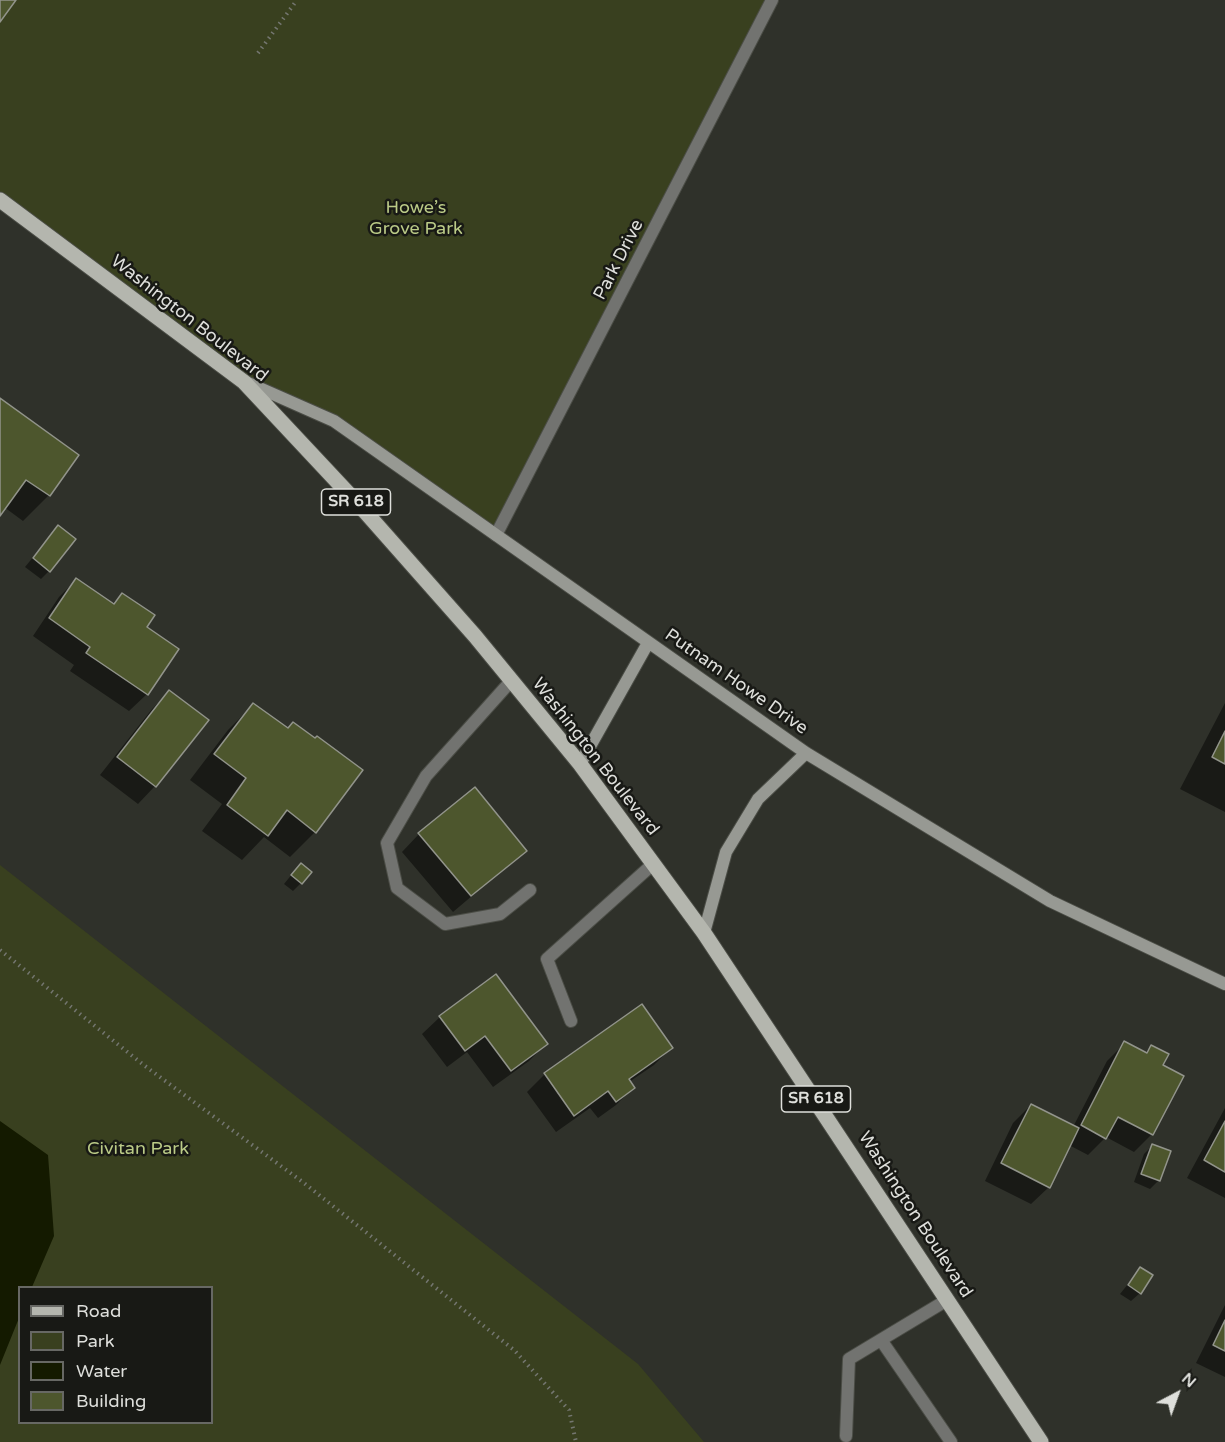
<!DOCTYPE html>
<meta charset="utf-8">
<style>
body{margin:0}
#map{position:relative;width:1225px;height:1442px;overflow:hidden;background:#2f312a;font-family:"Varela Round",sans-serif}
canvas{display:block}
.legend{position:absolute;left:18px;top:1286px;width:195px;height:138px;box-sizing:border-box;background:#181915;border:2px solid #676864;margin:0;padding:8px 10px;list-style:none;font-size:18px;color:#dedfdb}
.legend li{display:flex;align-items:center;gap:12px;height:30px}
.legend b{width:30px;border:2px solid #676864}
.north{position:absolute;left:1147px;top:1364px;width:60px;height:60px;-webkit-text-stroke:4px #181915;paint-order:stroke;rotate:41deg;font-size:16px;font-weight:700;line-height:24px;text-align:center;color:#dedfdb}
.north::after{content:'';display:block;margin:auto;width:21px;height:27px;background:#dedfdb;clip-path:polygon(50% 0,100% 100%,50% 72%,0 100%)}
</style>
<div id="map">
<canvas width="1225" height="1442"></canvas>
<ul class="legend">
<li><b style="height:8px;background:#b4b6ae"></b>Road</li>
<li><b style="height:16px;background:#39401f"></b>Park</li>
<li><b style="height:16px;background:#141a00"></b>Water</li>
<li><b style="height:16px;background:#4d562d"></b>Building</li>
</ul>
<div class="north">N</div>
</div>
<script>
const ctx = document.querySelector('canvas').getContext('2d');
ctx.lineJoin = 'round';
function fill(path, color) { ctx.fillStyle = color; ctx.fill(path, 'evenodd'); }
function strokePath(path, color, width, dash) { ctx.strokeStyle = color; ctx.lineWidth = width; ctx.lineCap = dash ? 'butt' : 'round'; ctx.setLineDash(dash || []); ctx.stroke(path); }
function drawText(font, color, halo, rows, align = 'center') {
  ctx.font = font + ' "Varela Round",sans-serif'; ctx.lineWidth = 5; ctx.setLineDash([]); ctx.textBaseline = 'middle'; ctx.strokeStyle = halo; ctx.fillStyle = color; for (const [text, x, y, turn = 0] of rows) {
    ctx.save(); ctx.translate(x, y); ctx.rotate((+turn || 0) * Math.PI / 180); ctx.textAlign = isNaN(turn) ? turn : align; if (halo) ctx.strokeText(text, 0, 0); ctx.fillText(text, 0, 0); ctx.restore();
  }
}
fill(new Path2D(`
 M 0,0 L 772,0 L 496,535 L 334,421 L 244,382 L 0,200 Z
 M 0,865 L 638,1364 L 704,1442 L 0,1442 ZM 20,1288 L 212,1288 L 212,1422 L 20,1422 Z`), '#39401f');
fill(new Path2D(`
 M 0,1121 L 48,1155 L 54,1236 L 32,1287 L 20,1288 L 19,1318 L 0,1365 Z`), '#141a00');
fill(new Path2D(`
 M 0,400 L 77,455 L 49,495 L 23,521 L 4,507 L 0,514 Z
 M 58,527 L 49,571 L 41,579 L 25,567 Z
 M 76,580 L 112,604 L 122,594 L 145,627 L 147,694 L 129,711 L 70,671 L 74,665 L 33,636 L 59,597 Z
 M 169,692 L 206,720 L 155,786 L 138,804 L 100,775 L 152,709 Z
 M 1225,703 L 1225,812 L 1180,789 Z
 M 253,705 L 287,730 L 315,740 L 315,832 L 290,857 L 264,837 L 242,860 L 202,831 L 222,804 L 190,780 L 228,730 Z
 M 419,834 L 525,851 L 453,912 L 402,852 Z
 M 293,873 L 301,883 L 293,891 L 284,884 Z
 M 641,1006 L 671,1048 L 654,1065 L 629,1082 L 633,1088 L 616,1105 L 598,1118 L 590,1108 L 556,1132 L 527,1092 L 545,1074 Z
 M 440,1017 L 546,1044 L 529,1061 L 493,1087 L 467,1052 L 447,1067 L 422,1034 Z
 M 1125,1043 L 1144,1054 L 1152,1046 L 1152,1134 L 1134,1152 L 1106,1137 L 1088,1155 L 1069,1145 L 1049,1187 L 1031,1204 L 985,1181 L 1013,1123 L 1031,1105 L 1073,1127 L 1107,1061 Z
 M 1225,1108 L 1225,1198 L 1187,1178 Z
 M 1152,1146 L 1159,1180 L 1150,1189 L 1134,1182 L 1144,1154 Z
 M 1140,1269 L 1140,1293 L 1131,1301 L 1120,1294 Z
 M 1225,1305 L 1225,1377 L 1196,1363 Z`), '#0007');
const building = new Path2D(`
 M 0,0 L 16,0 L 0,22 Z
 M 0,398 L 79,455 L 50,496 L 26,480 L 0,516 Z
 M 58,525 L 76,539 L 50,572 L 33,558 Z
 M 76,578 L 114,604 L 122,593 L 155,615 L 147,627 L 179,649 L 148,695 L 86,653 L 90,647 L 49,618 Z
 M 169,690 L 209,720 L 156,787 L 117,757 Z
 M 253,703 L 288,728 L 293,722 L 315,738 L 317,736 L 363,770 L 316,833 L 287,810 L 268,836 L 227,805 L 246,778 L 214,754 Z
 M 1225,731 L 1225,764 L 1212,757 Z
 M 475,787 L 527,851 L 471,896 L 418,833 Z
 M 301,863 L 312,872 L 302,884 L 291,875 Z
 M 496,974 L 548,1044 L 511,1071 L 485,1036 L 465,1051 L 439,1016 Z
 M 642,1004 L 673,1048 L 629,1079 L 635,1088 L 616,1102 L 608,1091 L 574,1116 L 544,1073 Z
 M 1124,1041 L 1147,1053 L 1151,1045 L 1169,1054 L 1163,1065 L 1184,1076 L 1153,1135 L 1118,1117 L 1106,1139 L 1081,1125 Z
 M 1031,1104 L 1079,1128 L 1050,1188 L 1001,1163 Z
 M 1225,1121 L 1225,1172 L 1204,1160 Z
 M 1152,1144 L 1171,1151 L 1160,1181 L 1141,1174 Z
 M 1140,1267 L 1153,1275 L 1141,1294 L 1128,1285 Z
 M 1225,1320 L 1225,1351 L 1213,1345 Z`);
fill(building, '#4d562d');
strokePath(building, '#92948b', 1.5);
const lane = new Path2D(`
 M 511,681 L 426,776 L 387,843 L 397,888 L 445,924 L 500,914 L 530,890
 M 571,1021 L 547,959 L 653,864
 M 881,1340 L 951,1442
 M 846,1436 L 849,1359 L 947,1300`);
const street = new Path2D(`
 M 496,535 L 772,0`);
const secondary = new Path2D(`
 M 248,383 L 334,421 L 806,753 L 1050,901 L 1225,984
 M 580,764 L 648,643
 M 704,933 L 726,852 L 758,799 L 806,753`);
const primary = new Path2D(`
 M 0,200 L 244,382 L 361,507 L 475,636 L 580,764 L 704,933 L 1041,1442`);
strokePath(lane, '#4b4d46', 14);
strokePath(street, '#4b4d46', 14);
strokePath(secondary, '#4b4d46', 14);
strokePath(primary, '#4b4d46', 17);
strokePath(new Path2D(`
 M 258,53 L 297,0
 M 0,950 L 145,1066 L 304,1183 L 514,1350 L 569,1410 L 576,1442`), '#747670', 4, [1.5, 4.5]);
strokePath(lane, '#727370', 12);
strokePath(street, '#727370', 12);
strokePath(secondary, '#979993', 12);
strokePath(primary, '#b4b6ae', 15);
for (const [x, y, w] of [
 [356,502,69],
 [816,1099,69]
]) { const box = new Path2D(); box.roundRect(x - w / 2, y - 13, w, 26, 4.5); ctx.fillStyle = '#181915'; ctx.fill(box); strokePath(box, '#dedfdb', 1.5); }
drawText('bold 16px', '#dedfdb', null, [
 ["SR 618",356,502],
 ["SR 618",816,1099]
]);
drawText('18px', '#bbcb87', '#181915', [
 ["Howe’s",416,208],
 ["Grove Park",416,229],
 ["Civitan Park",138,1149]
]);
drawText('18px', '#dedfdb', '#181915', [
 ["Park Drive",619,260,-63],
 ["Washington Boulevard",189,319,38],
 ["Putnam Howe Drive",736,682,35],
 ["Washington Boulevard",595,757,52],
 ["Washington Boulevard",915,1215,57]
]);
</script>
